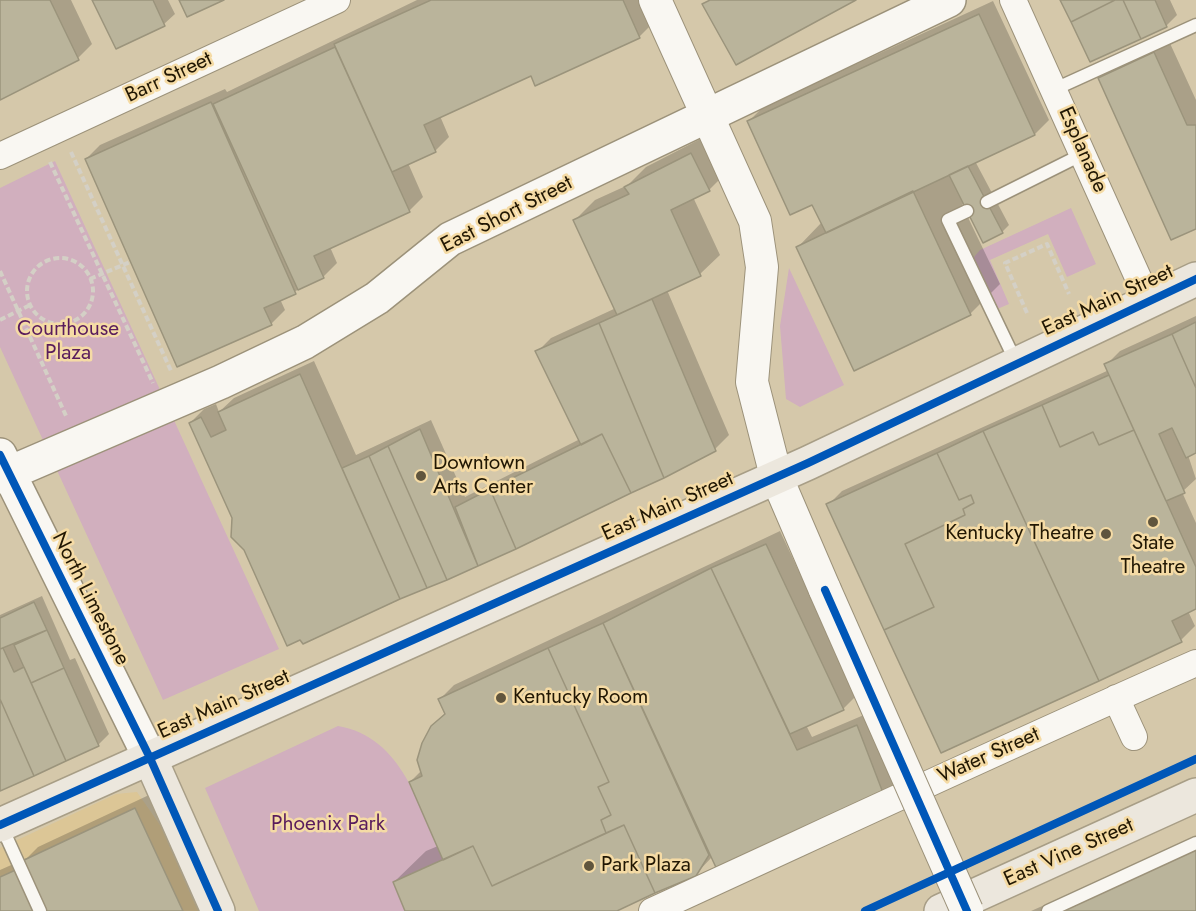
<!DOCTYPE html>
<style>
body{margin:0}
canvas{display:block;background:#d5c8aa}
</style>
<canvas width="1196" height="911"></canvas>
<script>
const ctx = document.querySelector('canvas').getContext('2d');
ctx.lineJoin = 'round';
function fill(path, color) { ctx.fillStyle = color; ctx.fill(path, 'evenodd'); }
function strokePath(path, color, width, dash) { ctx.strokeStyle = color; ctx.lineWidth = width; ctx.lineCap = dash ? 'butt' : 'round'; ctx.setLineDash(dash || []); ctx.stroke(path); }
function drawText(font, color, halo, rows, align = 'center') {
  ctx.font = font + ' Jost,sans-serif'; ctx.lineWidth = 5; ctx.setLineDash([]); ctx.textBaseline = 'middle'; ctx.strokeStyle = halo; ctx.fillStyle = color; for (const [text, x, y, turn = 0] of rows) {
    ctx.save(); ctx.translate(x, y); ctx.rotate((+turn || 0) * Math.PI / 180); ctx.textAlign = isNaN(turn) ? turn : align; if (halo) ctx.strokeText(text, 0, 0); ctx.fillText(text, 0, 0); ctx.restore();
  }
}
fill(new Path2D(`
 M 137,792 L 160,825 L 198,911 L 0,911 L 0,848 L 116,794 Z`), '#dcc696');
fill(new Path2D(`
 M 55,161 L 279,649 L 163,700 L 0,347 L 0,188 Z
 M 1071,208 L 1096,264 L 1067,277 L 1048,234 L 990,260 L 1009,304 L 995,310 L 974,265 L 974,257 L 980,250 Z
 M 789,268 L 844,385 L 800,407 L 786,399 L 780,326 Z
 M 338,726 C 403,737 419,807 443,860 L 393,882 L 406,911 L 259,911 L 205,788 Z`), '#d1afbe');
fill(new Path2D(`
 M 0,0 L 71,0 L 92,44 L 78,58 L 0,98 Z
 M 94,0 L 168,0 L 175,14 L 164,24 Z
 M 417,0 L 643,0 L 653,23 L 639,37 L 532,74 L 440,116 L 449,137 L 435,151 L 408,163 L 423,197 L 409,211 L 330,247 L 337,263 L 323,277 L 280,299 L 285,310 L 271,324 L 86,159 L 100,145 L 225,89 L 227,92 Z
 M 1062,0 L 1170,0 L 1177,15 L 1166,26 Z
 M 993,1 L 1049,120 L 1035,134 L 975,161 L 1009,225 L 1002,232 L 965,203 L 962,205 L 1000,284 L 971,313 L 855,369 L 797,248 L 822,222 L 813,203 L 749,121 L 763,107 Z
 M 1168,39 L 1196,100 L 1196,228 L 1100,79 L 1114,65 Z
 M 710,134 L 729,170 L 709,190 L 693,197 L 720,255 L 700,274 L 667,290 L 729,435 L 715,449 L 516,547 L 303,642 L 233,517 L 190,423 L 204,409 L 216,404 L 219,412 L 234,398 L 314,361 L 356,455 L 431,420 L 465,497 L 580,439 L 537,352 L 551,338 L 616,308 L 575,220 L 595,200 L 628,185 L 646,167 Z
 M 1196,316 L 1196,451 L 1188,455 L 1196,479 L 1182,492 L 1196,523 L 1196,608 L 1188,611 L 1195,626 L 1181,640 L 942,751 L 828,505 L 842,491 L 1109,370 L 1106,365 L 1120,351 Z
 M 780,531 L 857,695 L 843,709 L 806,725 L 812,737 L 871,712 L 898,782 L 884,796 L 712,857 L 695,875 L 613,911 L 407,911 L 394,882 L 426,851 L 438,846 L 410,782 L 422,770 L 432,727 L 446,712 L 440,699 L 454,685 Z
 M 42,596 L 70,660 L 75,658 L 109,734 L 98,745 L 0,789 L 0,615 Z
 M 149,795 L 203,911 L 0,911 L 0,870 L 27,858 L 38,847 Z
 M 1196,838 L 1196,911 L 1031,911 Z`), '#0003');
const building = new Path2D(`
 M 0,0 L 50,0 L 79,60 L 0,100 Z
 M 92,0 L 153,0 L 165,26 L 116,49 Z
 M 179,0 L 224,0 L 187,17 Z
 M 431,0 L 623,0 L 640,38 L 535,86 L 531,76 L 424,125 L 436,152 L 392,172 L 334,44 Z
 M 710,0 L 856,0 L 736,65 L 702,4 Z
 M 1060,0 L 1115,0 L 1071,22 Z
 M 1115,0 L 1123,0 L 1141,39 L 1090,62 L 1071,22 Z
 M 1123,0 L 1155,0 L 1167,27 L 1141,39 Z
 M 979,14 L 1035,135 L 826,233 L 812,205 L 790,215 L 747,121 Z
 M 335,47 L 410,212 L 314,256 L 324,278 L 298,290 L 213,104 Z
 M 1154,52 L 1187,125 L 1196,125 L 1196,229 L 1171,240 L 1098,78 Z
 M 211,102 L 296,294 L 264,308 L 272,325 L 177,367 L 85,159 Z
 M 691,153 L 710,191 L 671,210 L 701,276 L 617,315 L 573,220 L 629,194 L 624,187 Z
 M 968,166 L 1003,233 L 983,243 L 949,175 Z
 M 913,191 L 971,315 L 854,371 L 796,247 Z
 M 652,299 L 716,451 L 664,478 L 599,323 Z
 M 1196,322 L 1196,388 L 1172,334 Z
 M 599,323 L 664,478 L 631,493 L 602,434 L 581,445 L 535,351 Z
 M 1172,334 L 1196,388 L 1196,453 L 1186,458 L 1172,428 L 1159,434 L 1185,493 L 1166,501 L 1104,364 Z
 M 300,374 L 400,599 L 303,644 L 300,640 L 287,646 L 244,550 L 231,537 L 232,518 L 189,423 L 201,417 L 211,437 L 226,430 L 218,412 Z
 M 1109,375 L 1134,430 L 1099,445 L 1093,432 L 1060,447 L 1042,405 Z
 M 1042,405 L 1060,447 L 1093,432 L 1099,445 L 1134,430 L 1196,567 L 1196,609 L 1172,621 L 1182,642 L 1099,681 L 983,431 Z
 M 420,429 L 478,566 L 447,580 L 388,446 Z
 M 983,431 L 1099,681 L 941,753 L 884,630 L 934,607 L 905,544 L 965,515 L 963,509 L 974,503 L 971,495 L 959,500 L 937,453 Z
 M 602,434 L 631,493 L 516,549 L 490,489 Z
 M 388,446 L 447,580 L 427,588 L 369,456 Z
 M 937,453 L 959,500 L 971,495 L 974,503 L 963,509 L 965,515 L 905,544 L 934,607 L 884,630 L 826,504 Z
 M 369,456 L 427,588 L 400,599 L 342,468 Z
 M 490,489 L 516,549 L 478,566 L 455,507 Z
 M 766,544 L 844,710 L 790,734 L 711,568 Z
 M 711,568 L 797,750 L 857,725 L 885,798 L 719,874 L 603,623 Z
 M 34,602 L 47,630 L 0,649 L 0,618 Z
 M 603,623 L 709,855 L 696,876 L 655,893 L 624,825 L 606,833 L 601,820 L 611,815 L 598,787 L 609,782 L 548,648 Z
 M 47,630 L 64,668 L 31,683 L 14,645 Z
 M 3,648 L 14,672 L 24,667 L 66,761 L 34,776 L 0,699 L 0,649 Z
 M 548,648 L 609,782 L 598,787 L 611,815 L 601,820 L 606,833 L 492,886 L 473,846 L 443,860 L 409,782 L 422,776 L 417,760 L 422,743 L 431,726 L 445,714 L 438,699 Z
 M 64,668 L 99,746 L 66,761 L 31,683 Z
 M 0,699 L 34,776 L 0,791 Z
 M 135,808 L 183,911 L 45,911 L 22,861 Z
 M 624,825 L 655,893 L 617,911 L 405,911 L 393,882 L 473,846 L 492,886 Z
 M 1196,845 L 1196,911 L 1046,911 Z
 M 20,868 L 35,911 L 0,911 L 0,877 Z`);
fill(building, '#bab49b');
strokePath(building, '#9b947c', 1.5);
const service = new Path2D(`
 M 1055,89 L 1196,25
 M 987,202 L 1083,154
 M 967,211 L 948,220 L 1016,362
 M 1,825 L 40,911
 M 1048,911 L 1196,843`);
const minor = new Path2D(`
 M 1013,0 L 1149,302
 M 0,156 L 337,0
 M 1116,698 L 1134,737
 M 652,911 C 833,828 1014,743 1196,663`);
const tertiary = new Path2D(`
 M 655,0 L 755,221 L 762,267 L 752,382 L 776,476 L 825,590`);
const secondary = new Path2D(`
 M 0,455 L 150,758
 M 0,477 L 221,382 L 305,342 L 377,298 L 450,239 L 949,0`);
const primary = new Path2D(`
 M 150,758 L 218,911
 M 0,825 L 808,463 L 1196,279
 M 941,911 L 1196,795`);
strokePath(service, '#9c927a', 15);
strokePath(minor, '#9c927a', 28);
strokePath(tertiary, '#9c927a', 34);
strokePath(secondary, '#9c927a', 36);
strokePath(primary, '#a89e86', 36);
strokePath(new Path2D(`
 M 71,152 L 172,373
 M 50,162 L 153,383
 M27 291a33 33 0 1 1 66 0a33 33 0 1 1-66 0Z
 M 0,271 L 67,418
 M 90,279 L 130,262
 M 1027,313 L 1005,263 L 1047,244 L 1069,294
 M 0,320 L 30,305`), '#d4d0c6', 4, [6, 3]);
strokePath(service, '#f9f7f2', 12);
strokePath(minor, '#f9f7f2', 26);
strokePath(tertiary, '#f9f7f2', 32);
strokePath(secondary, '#f9f7f2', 33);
strokePath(primary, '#ece7dd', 33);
const tertiaryBridge = new Path2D(`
 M 825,590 L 967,911`);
strokePath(tertiaryBridge, '#9c927a', 34, []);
strokePath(tertiaryBridge, '#f9f7f2', 32);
strokePath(new Path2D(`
 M 0,455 L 150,758 L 218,911
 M 825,590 L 967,911
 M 0,825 L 808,463 L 1196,279
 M 865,911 L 1196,759`), '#0057b8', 8);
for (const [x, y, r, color] of [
 [421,476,6,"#60553d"],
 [1153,522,6,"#60553d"],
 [1106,534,6,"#60553d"],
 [501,698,6,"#60553d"],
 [589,866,6,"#60553d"]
]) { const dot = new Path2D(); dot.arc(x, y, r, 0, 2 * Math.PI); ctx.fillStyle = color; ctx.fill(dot); strokePath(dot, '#f5dba5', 2); }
drawText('21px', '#211703', '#f5dba5', [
 ["Barr Street",169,78,-25],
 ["Esplanade",1082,150,66],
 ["East Short Street",507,215,-27],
 ["East Main Street",1108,301,-25],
 ["East Main Street",668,507,-24],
 ["North Limestone",90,599,63],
 ["East Main Street",224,705,-24],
 ["Water Street",989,756,-24],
 ["East Vine Street",1069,853,-24]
]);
drawText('21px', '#591c5c', '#f5dba5', [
 ["Courthouse",68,330],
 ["Plaza",68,354],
 ["Phoenix Park",328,825]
]);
drawText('21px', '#211703', '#f5dba5', [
 ["Downtown",433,464],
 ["Arts Center",433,488],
 ["Kentucky Theatre",1094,534,"right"],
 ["State",1153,544,"center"],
 ["Theatre",1153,568,"center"],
 ["Kentucky Room",513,698],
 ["Park Plaza",601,866]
], 'left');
</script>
